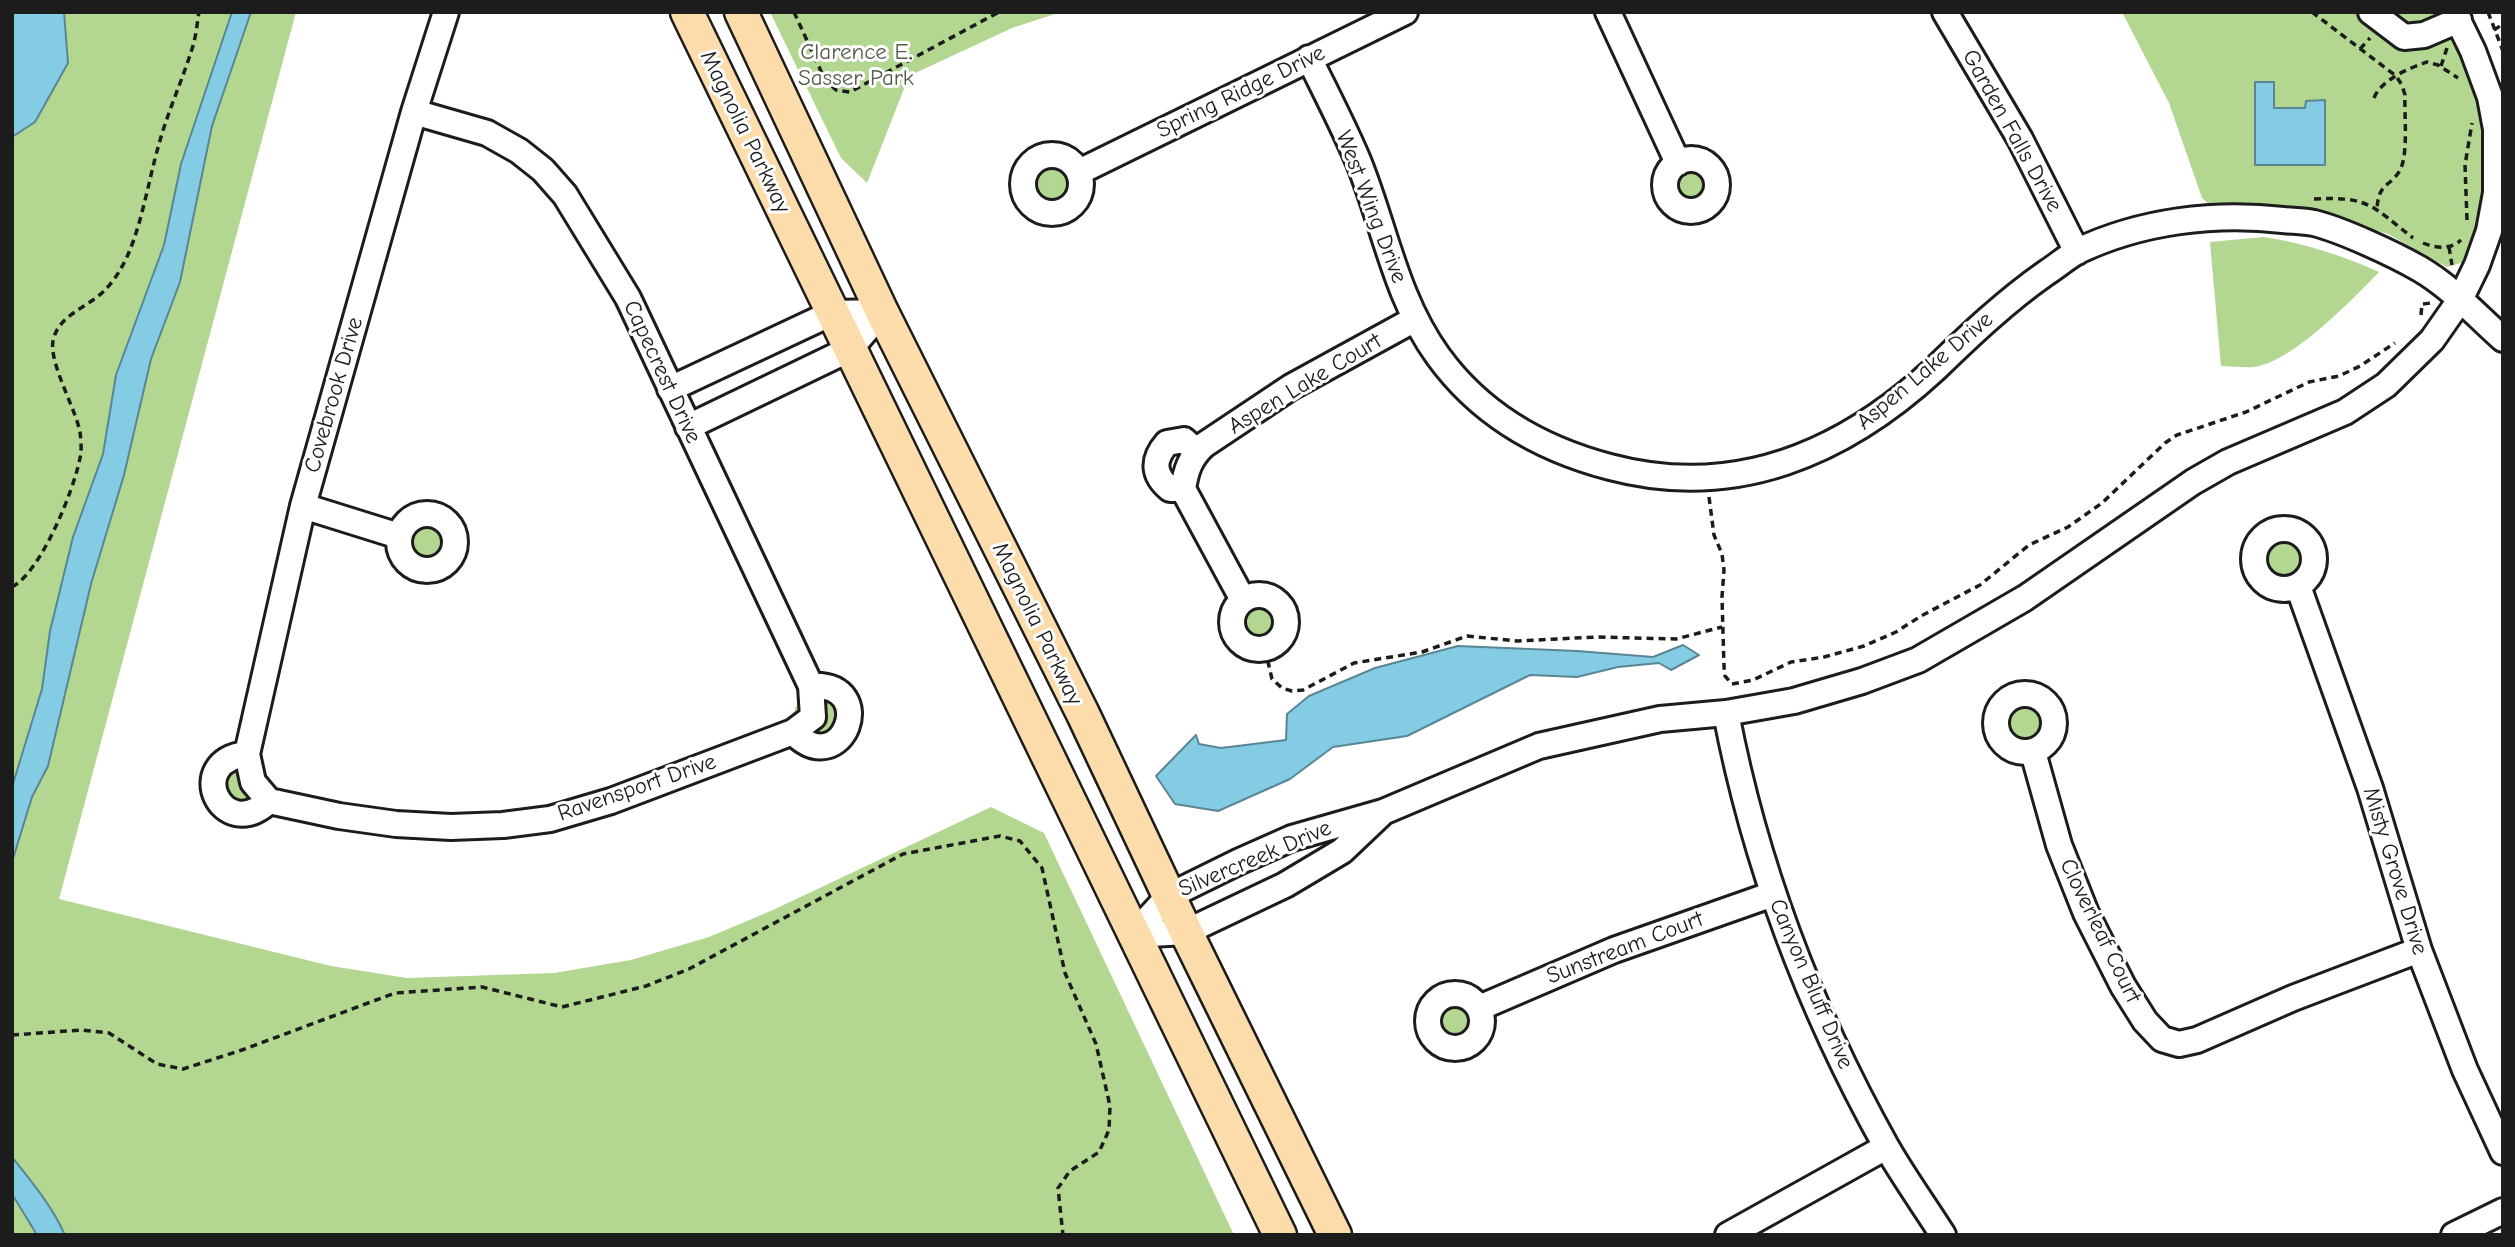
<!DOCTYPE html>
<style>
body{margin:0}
#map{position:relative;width:2515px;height:1247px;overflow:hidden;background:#fff;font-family:"Comic Neue",sans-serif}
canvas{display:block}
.frame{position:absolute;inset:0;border:14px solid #1c1c1c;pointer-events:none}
</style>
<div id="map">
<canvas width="2515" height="1247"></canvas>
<div class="frame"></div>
</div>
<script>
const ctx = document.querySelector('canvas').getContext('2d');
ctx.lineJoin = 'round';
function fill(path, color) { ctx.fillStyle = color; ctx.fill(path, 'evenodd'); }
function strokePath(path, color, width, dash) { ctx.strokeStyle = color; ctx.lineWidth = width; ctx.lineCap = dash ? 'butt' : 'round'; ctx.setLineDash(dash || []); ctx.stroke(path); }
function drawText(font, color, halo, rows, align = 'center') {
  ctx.font = font + ' "Comic Neue",sans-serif'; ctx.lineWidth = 6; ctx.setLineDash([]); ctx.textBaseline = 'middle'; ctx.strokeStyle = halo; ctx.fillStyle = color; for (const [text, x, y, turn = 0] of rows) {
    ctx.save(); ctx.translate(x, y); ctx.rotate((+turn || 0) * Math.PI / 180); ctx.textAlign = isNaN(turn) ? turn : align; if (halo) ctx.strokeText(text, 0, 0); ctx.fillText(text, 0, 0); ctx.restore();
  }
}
fill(new Path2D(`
 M 12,12 L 296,12 L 59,899 L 331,966 L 407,978 L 554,973 L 631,960 L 709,937 L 773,910 L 991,807 L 1044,833 L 1234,1235 L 12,1235 Z
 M 770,12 L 1061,12 L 1012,28 L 909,76 L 867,183 L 841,158 Z
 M 2122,12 L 2435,12 C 2443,26 2454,39 2460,54 C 2488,118 2495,198 2464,262 L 2447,267 L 2388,234 L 2307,210 L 2254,203 L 2213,208 L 2202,198 L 2169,103 Z
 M1036 184a16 16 0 1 1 32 0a16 16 0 1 1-32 0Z
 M1674 186a17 17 0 1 1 34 0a17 17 0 1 1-34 0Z
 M 2263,237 C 2304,243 2341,255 2379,272 C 2353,299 2291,363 2254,367 C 2244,368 2232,366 2221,366 L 2210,242 Z
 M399 538a26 26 0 1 1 52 0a26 26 0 1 1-52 0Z
 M2267 560a17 17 0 1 1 34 0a17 17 0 1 1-34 0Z
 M1242 622a17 17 0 1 1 34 0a17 17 0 1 1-34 0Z
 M 815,691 L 843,708 L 827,741 L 794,724 C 792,705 800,699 815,691 Z
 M2007 723a17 17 0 1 1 34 0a17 17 0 1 1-34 0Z
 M 223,766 L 262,767 L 267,783 L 266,792 L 233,808 L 218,773 Z
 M1439 1021a16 16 0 1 1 32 0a16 16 0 1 1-32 0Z`), '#b3d690');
const water = new Path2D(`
 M 12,12 L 64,12 L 68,63 L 35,122 L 12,137 Z
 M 232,12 L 251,12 L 212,126 L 180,282 L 151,359 L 124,475 L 91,584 L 48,766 L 32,797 L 12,862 L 12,787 L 42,689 L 50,631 L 73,537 L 103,454 L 116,375 L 164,245 L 181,164 Z
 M 2255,82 L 2274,82 L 2274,108 L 2305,108 L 2306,101 L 2325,100 L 2325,165 L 2255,165 Z
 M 1683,645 L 1699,655 L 1671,670 L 1659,663 L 1618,667 L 1577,677 L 1530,675 L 1407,736 L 1333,747 L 1290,779 L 1218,811 L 1175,804 L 1156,776 L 1196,735 L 1199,744 L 1221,748 L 1286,740 L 1287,714 L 1309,696 L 1375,668 L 1458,646 L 1577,651 L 1653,657 Z
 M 12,1157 C 32,1182 52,1206 65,1235 L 37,1235 L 12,1194 Z`);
fill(water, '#83cce3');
strokePath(water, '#5a8693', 2);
const minor = new Path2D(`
 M 1608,12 L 1678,163
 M 1945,12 L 2020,139 L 2077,252
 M 2371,12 L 2404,37 L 2424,35 L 2459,20
 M 1309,58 C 1326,93 1344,127 1359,163 C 1385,228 1396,298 1438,356 C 1480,414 1541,449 1610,467 C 1734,500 1843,454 1935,369 C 1970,335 2006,301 2046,273 C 2057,266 2067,257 2078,251 C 2141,221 2215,212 2283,220 C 2293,221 2304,221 2314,223 C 2342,230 2394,254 2420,269 C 2451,287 2477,316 2503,339
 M 414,112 L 487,133 L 519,151 L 543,170 L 565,195 L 628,298 L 811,686 L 813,717 L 793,732 L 611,801 L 550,819 L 503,825 L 451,827 L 396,824 L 339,816 L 269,801 L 253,782 L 247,754 L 303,506 L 414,112 L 446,12
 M1023 184a29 29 0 1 1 58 0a29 29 0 1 1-58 0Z
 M1665 185a26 26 0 1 1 52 0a26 26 0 1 1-52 0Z
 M 1079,172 L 1405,12
 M 670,389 L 832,313 L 882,312
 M 688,427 L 850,349 L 882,312
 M 1183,489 L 1170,489 C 1153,475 1152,460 1167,443 L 1184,440 L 1197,452
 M 303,506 L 399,536
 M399 542a28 28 0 1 1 56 0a28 28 0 1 1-56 0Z
 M2254 559a30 30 0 1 1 60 0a30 30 0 1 1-60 0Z
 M 2298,586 L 2370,788 L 2419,950 L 2465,1070 L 2503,1152
 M1232 622a27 27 0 1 1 54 0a27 27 0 1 1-54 0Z
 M 1243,600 L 1183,489 C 1186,470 1190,458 1204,445 L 1291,387 L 1415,319
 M1996 723a29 29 0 1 1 58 0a29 29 0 1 1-58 0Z
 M 1726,713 C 1755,865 1810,1010 1886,1146 C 1903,1176 1924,1205 1943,1235
 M 793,732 C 842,783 881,682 811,686
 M 2033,752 L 2059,845 L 2086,913 L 2123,986 L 2145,1021 L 2162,1039 L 2179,1044 L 2197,1040 L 2293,998 L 2419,950
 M 247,754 C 183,761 222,845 269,801
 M 1133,935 L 1169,896 L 1238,862 L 1292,838 L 1383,812 L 1539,746 L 1660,719 L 1726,713 L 1794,701 L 1862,681 L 1918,660 L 2025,598 L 2193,482 L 2228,462 L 2345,412 L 2386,385 L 2432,340 L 2460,300 L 2477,265 L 2489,231 L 2496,193 L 2496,129 L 2490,97 L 2473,51 L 2454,12
 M 1133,935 L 1186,932 L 1285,885 L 1342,851 L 1380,815
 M1428 1021a27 27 0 1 1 54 0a27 27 0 1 1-54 0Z
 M 1479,1008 L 1614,950 L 1773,894
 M 1728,1235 L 1886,1147
 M 2454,1235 L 2503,1211`);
const major = new Path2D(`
 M 687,12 L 1280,1235
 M 741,12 L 882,312 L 1083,714 L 1186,932 L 1335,1235`);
strokePath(minor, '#1c1c1c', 30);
strokePath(major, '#1c1c1c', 37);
strokePath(new Path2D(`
 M 794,12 L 825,80 L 836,90 L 850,92 L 999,12
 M 2312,12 L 2396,76 L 2402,85 L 2405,95 C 2404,114 2409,157 2399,172 C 2388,188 2379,183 2377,208
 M 2488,12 L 2503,51
 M 2494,30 L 2503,24
 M 2360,49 L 2370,38
 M 2441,66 L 2447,48
 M 2374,98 C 2381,80 2409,68 2427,62 L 2438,65 L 2458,78
 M 2314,199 C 2369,196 2372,206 2413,238
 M 2467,220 L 2465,165 L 2472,123
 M 2423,243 C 2435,248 2451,250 2461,240
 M 2449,247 L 2452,265
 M 2421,315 L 2422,304 L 2431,303
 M 1709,497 L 1714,535 L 1722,554 L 1724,570 L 1722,597 L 1724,667 L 1725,676 L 1732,684
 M 12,587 C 41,572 74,490 80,458 C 82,450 81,440 80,432 C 75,407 49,363 53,341 C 58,315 87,308 104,291 C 110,285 116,277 120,270 C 140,238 148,181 159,144 C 168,111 182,81 192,49 C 196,37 197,24 199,12
 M 1265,649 L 1272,679 L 1282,688 L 1292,691 L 1303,690 L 1354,663 L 1422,652 L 1467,636 L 1517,641 L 1597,637 L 1676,639 L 1722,627
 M 1732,684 L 1753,680 L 1791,662 L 1824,657 L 1864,646 L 1896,632 L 1921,616 L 1980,585 L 2029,545 L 2068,527 L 2102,503 L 2165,443 L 2177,435 L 2246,412 L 2309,382 L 2339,376 L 2360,366 L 2395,343
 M 12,1035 L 81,1030 L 109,1033 L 157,1064 L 183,1069 L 242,1050 L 395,993 L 482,987 L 562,1007 L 646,986 L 689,969 L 903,854 L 1000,836 L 1020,841 L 1042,868 L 1065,973 L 1096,1044 L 1110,1106 L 1109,1130 L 1099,1152 L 1070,1171 L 1058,1188 L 1063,1235`), '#1c1c1c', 3.5, [7, 5]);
strokePath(minor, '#fff', 24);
strokePath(major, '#fddcac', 32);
drawText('23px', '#515d45', '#fff', [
 ["Clarence E.",856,52],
 ["Sasser Park",856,78]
]);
drawText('23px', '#1c1c1c', '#fff', [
 ["Spring Ridge Drive",1241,92,-26],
 ["Garden Falls Drive",2012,131,61],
 ["Magnolia Parkway",745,132,64],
 ["West Wing Drive",1371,207,69],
 ["Aspen Lake Drive",1925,371,-40],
 ["Capecrest Drive",662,372,65],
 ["Aspen Lake Court",1305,384,-31],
 ["Covebrook Drive",334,395,-74],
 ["Magnolia Parkway",1037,624,64],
 ["Ravensport Drive",637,788,-19],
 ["Silvercreek Drive",1255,859,-23],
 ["Misty Grove Drive",2395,871,73],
 ["Cloverleaf Court",2100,931,64],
 ["Sunstream Court",1625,948,-21],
 ["Canyon Bluff Drive",1811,984,67]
]);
</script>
